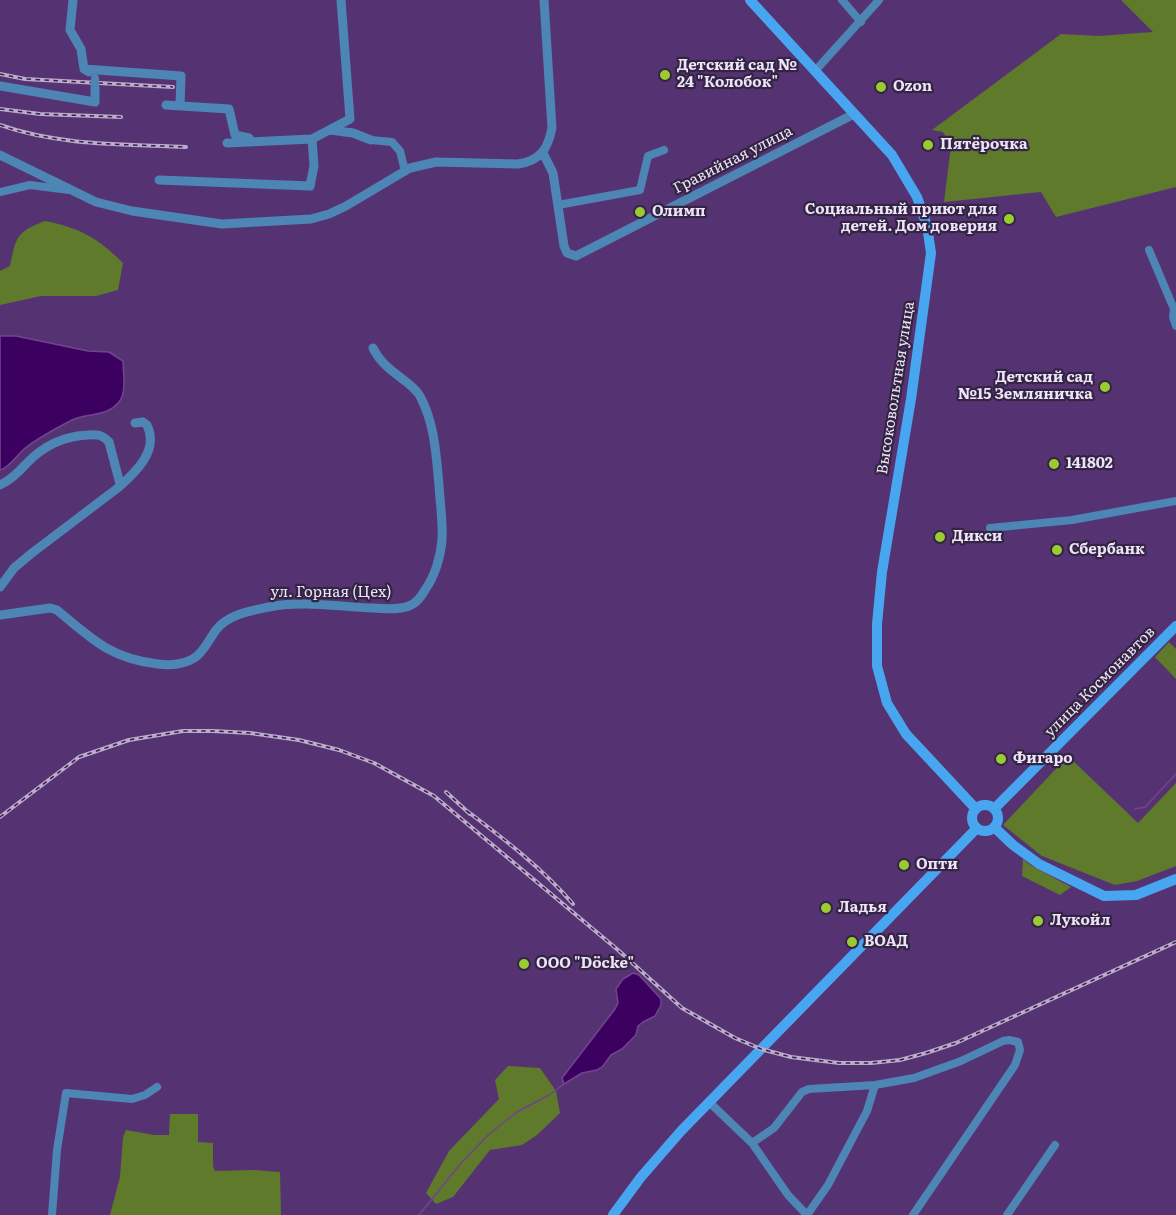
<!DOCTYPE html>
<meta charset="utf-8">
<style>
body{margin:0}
canvas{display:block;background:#553373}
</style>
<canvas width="1176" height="1215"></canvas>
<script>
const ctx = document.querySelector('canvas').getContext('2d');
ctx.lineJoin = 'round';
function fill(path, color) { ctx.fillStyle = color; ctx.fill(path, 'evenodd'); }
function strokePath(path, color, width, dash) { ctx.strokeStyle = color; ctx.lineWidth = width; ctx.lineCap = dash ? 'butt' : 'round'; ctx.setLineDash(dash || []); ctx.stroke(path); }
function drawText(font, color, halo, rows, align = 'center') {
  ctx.font = font + ' Literata,serif'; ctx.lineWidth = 4.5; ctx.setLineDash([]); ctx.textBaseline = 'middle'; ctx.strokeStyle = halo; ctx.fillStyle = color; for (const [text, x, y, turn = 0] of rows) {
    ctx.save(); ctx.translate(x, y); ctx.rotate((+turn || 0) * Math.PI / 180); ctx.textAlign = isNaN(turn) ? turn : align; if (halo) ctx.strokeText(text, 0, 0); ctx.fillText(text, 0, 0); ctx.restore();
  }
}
fill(new Path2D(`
 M 1121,0 L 1176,0 L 1176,187 L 1056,217 L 1041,192 L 944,202 L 951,146 L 943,132 L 932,130 L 1061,34 L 1099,36 L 1153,32 Z
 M 45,221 C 80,228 98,238 123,263 L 118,290 L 96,296 L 41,296 L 0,305 L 0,271 L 10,266 C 16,237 16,232 45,221 Z
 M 1169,642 L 1176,649 L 1176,679 L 1155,657 Z
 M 1068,756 L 1138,823 L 1176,783 L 1176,866 L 1137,881 L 1115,885 L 1042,856 L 1003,825 Z
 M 1023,859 L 1030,865 L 1071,887 L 1060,895 L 1022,876 Z
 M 508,1066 L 540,1068 L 556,1091 L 560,1113 L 537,1135 L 522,1145 L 490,1150 L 453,1197 L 436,1204 L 426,1193 L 449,1151 L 499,1099 L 495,1080 Z
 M 170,1114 L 198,1114 L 198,1142 L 213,1143 L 213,1166 L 215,1171 L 254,1170 L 280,1172 L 281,1215 L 110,1215 L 120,1177 L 123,1137 L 126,1130 L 154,1135 L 169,1135 Z`), '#5e7a2a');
const water = new Path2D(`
 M 0,336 L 16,336 L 88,351 L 109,352 L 123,361 C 123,373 127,392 119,402 C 107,417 87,413 72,420 C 55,429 39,437 24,449 C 16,456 10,467 0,470 Z
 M 633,973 L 639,975 L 661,999 L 661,1005 L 655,1016 L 643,1022 L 638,1026 L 636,1035 L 622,1049 L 611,1055 L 603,1066 L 597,1070 L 582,1073 L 564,1084 L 562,1078 L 615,1009 L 618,1003 L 616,989 L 623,979 Z`);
fill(water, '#3c0061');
strokePath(water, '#71448f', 1.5);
strokePath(new Path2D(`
 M 1135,809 L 1145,807 L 1176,774
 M 419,1215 L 462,1162 L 488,1135 L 517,1112 L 549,1095 L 564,1084`), '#71448f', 1.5);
strokePath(new Path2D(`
 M 842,0 L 861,22
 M 815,71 L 879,0
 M 371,140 L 392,142 L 400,151 L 405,171
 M 0,192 L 30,185 L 69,190
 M 558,205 L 640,190 L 648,156 L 664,150
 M 1149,250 L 1174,309 L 1173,317
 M 1176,317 L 1173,317 L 1176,326
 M 990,528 L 1072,520 L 1176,501
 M 709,1102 L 752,1143 L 788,1195 L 807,1215
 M 752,1143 L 774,1128 L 802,1092 L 809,1089 L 875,1085 L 914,1078 L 961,1061 L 1003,1041 L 1009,1040 L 1018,1042 L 1020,1050 L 1015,1065 L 913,1215
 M 52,1215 L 57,1150 L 66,1093 L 132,1099 L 145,1095 L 157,1087
 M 807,1215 L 828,1185 L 867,1111 L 875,1085
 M 1007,1215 L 1055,1145`), '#4d85b4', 8);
strokePath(new Path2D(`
 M 73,0 L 70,30 L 81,49 L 84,69 L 89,72
 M 84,69 L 181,76 L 180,106
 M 0,86 L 95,102 L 95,87
 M 166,105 L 229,109 L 235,135 L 249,138
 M 330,130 L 353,133 L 371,140
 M 227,143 L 312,139 L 350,119 L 341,0
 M 543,153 L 553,173 L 564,246 L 567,253 L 576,256 L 854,114
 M 0,155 L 96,202 L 132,211 L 222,224 L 311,219 L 329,214 L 346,206 L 410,168 L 436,162 L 518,164 C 540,161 548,149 552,128 L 544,0
 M 159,180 L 310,186 L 314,166 L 312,139
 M 0,485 C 11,480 18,473 26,464 C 43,446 63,436 88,435 C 97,434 103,435 109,442 L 120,484 L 119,487 L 32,553 L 14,568 L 0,587
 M 119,487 C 137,471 159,450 147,425 L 143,422 L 135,423
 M 0,615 L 50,608 L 57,610 C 92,639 111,659 158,664 C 171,666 187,664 197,656 C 205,649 210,638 216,630 C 228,614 251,611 269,607 C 300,600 341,607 373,608 C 384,609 399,610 409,606 C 417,603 421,597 425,590 C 435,576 441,556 442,539 C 443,521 440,503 439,485 C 436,455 435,424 420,396 C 410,379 385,373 373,348`), '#4d85b4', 9);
strokePath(new Path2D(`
 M 750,0 L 892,155 L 917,197 L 927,226 L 931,253 L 911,399 L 882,572 L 877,624 L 877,666 L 887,703 L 906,734 L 976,809
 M972 818a13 13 0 1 1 26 0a13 13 0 1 1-26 0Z
 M 994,809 L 1176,626
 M 994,827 L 1013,845 L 1039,864 L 1104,896 L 1136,895 L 1176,879
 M 613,1215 L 641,1177 L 681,1131 L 977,828`), '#48a6f1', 10);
const rail = new Path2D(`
 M 0,74 L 25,79 L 173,87
 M 0,109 L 40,114 L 121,117
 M 0,125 C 59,146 124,144 186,147
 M 446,792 L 470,814
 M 467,811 C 504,839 542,868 573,904
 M 0,817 L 79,757 L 129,740 L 183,731 L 213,731 L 250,733 L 299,740 L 339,750 L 374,763 L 434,796 L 618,950 L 682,1008 L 735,1038 L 761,1049 L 791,1057 L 839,1063 L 871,1063 L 900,1060 L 926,1053 L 956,1043 L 1176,942`);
strokePath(rail, '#bdaace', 4);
strokePath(rail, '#332542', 1.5, [4.5]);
strokePath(new Path2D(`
 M 95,78 L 95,87`), '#4d85b4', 8);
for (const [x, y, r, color] of [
 [665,75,6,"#9bcb33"],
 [881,87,6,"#9bcb33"],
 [928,145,6,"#9bcb33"],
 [640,212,6,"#9bcb33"],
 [1009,219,6,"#9bcb33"],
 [1105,387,6,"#9bcb33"],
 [1054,464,6,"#9bcb33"],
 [940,537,6,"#9bcb33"],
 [1057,550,6,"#9bcb33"],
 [1001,759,6,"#9bcb33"],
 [904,865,6,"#9bcb33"],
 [826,908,6,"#9bcb33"],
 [1038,921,6,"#9bcb33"],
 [852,942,6,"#9bcb33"],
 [524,964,6,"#9bcb33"]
]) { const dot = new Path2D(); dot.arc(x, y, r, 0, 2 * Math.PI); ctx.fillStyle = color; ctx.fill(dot); strokePath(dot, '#332542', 2); }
drawText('bold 15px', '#eee3fa', '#332542', [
 ["Детский сад №",677,66],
 ["24 \"Колобок\"",677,83],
 ["Ozon",893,87],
 ["Пятёрочка",940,145],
 ["Социальный приют для",997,210,"right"],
 ["детей. Дом доверия",997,227,"right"],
 ["Олимп",652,212],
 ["Детский сад",1093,378,"right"],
 ["№15 Земляничка",1093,395,"right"],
 ["141802",1066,464],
 ["Дикси",952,537],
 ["Сбербанк",1069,550],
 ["Фигаро",1013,759],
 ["Опти",916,865],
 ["Ладья",838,908],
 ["Лукойл",1050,921],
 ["ВОАД",864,942],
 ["ООО \"Döcke\"",536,964]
], 'left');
drawText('15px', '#eee3fa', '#332542', [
 ["Гравийная улица",733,160,-27],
 ["Высоковольтная улица",896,388,-81],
 ["ул. Горная (Цех)",331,593],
 ["улица Космонавтов",1100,682,-45]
]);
</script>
